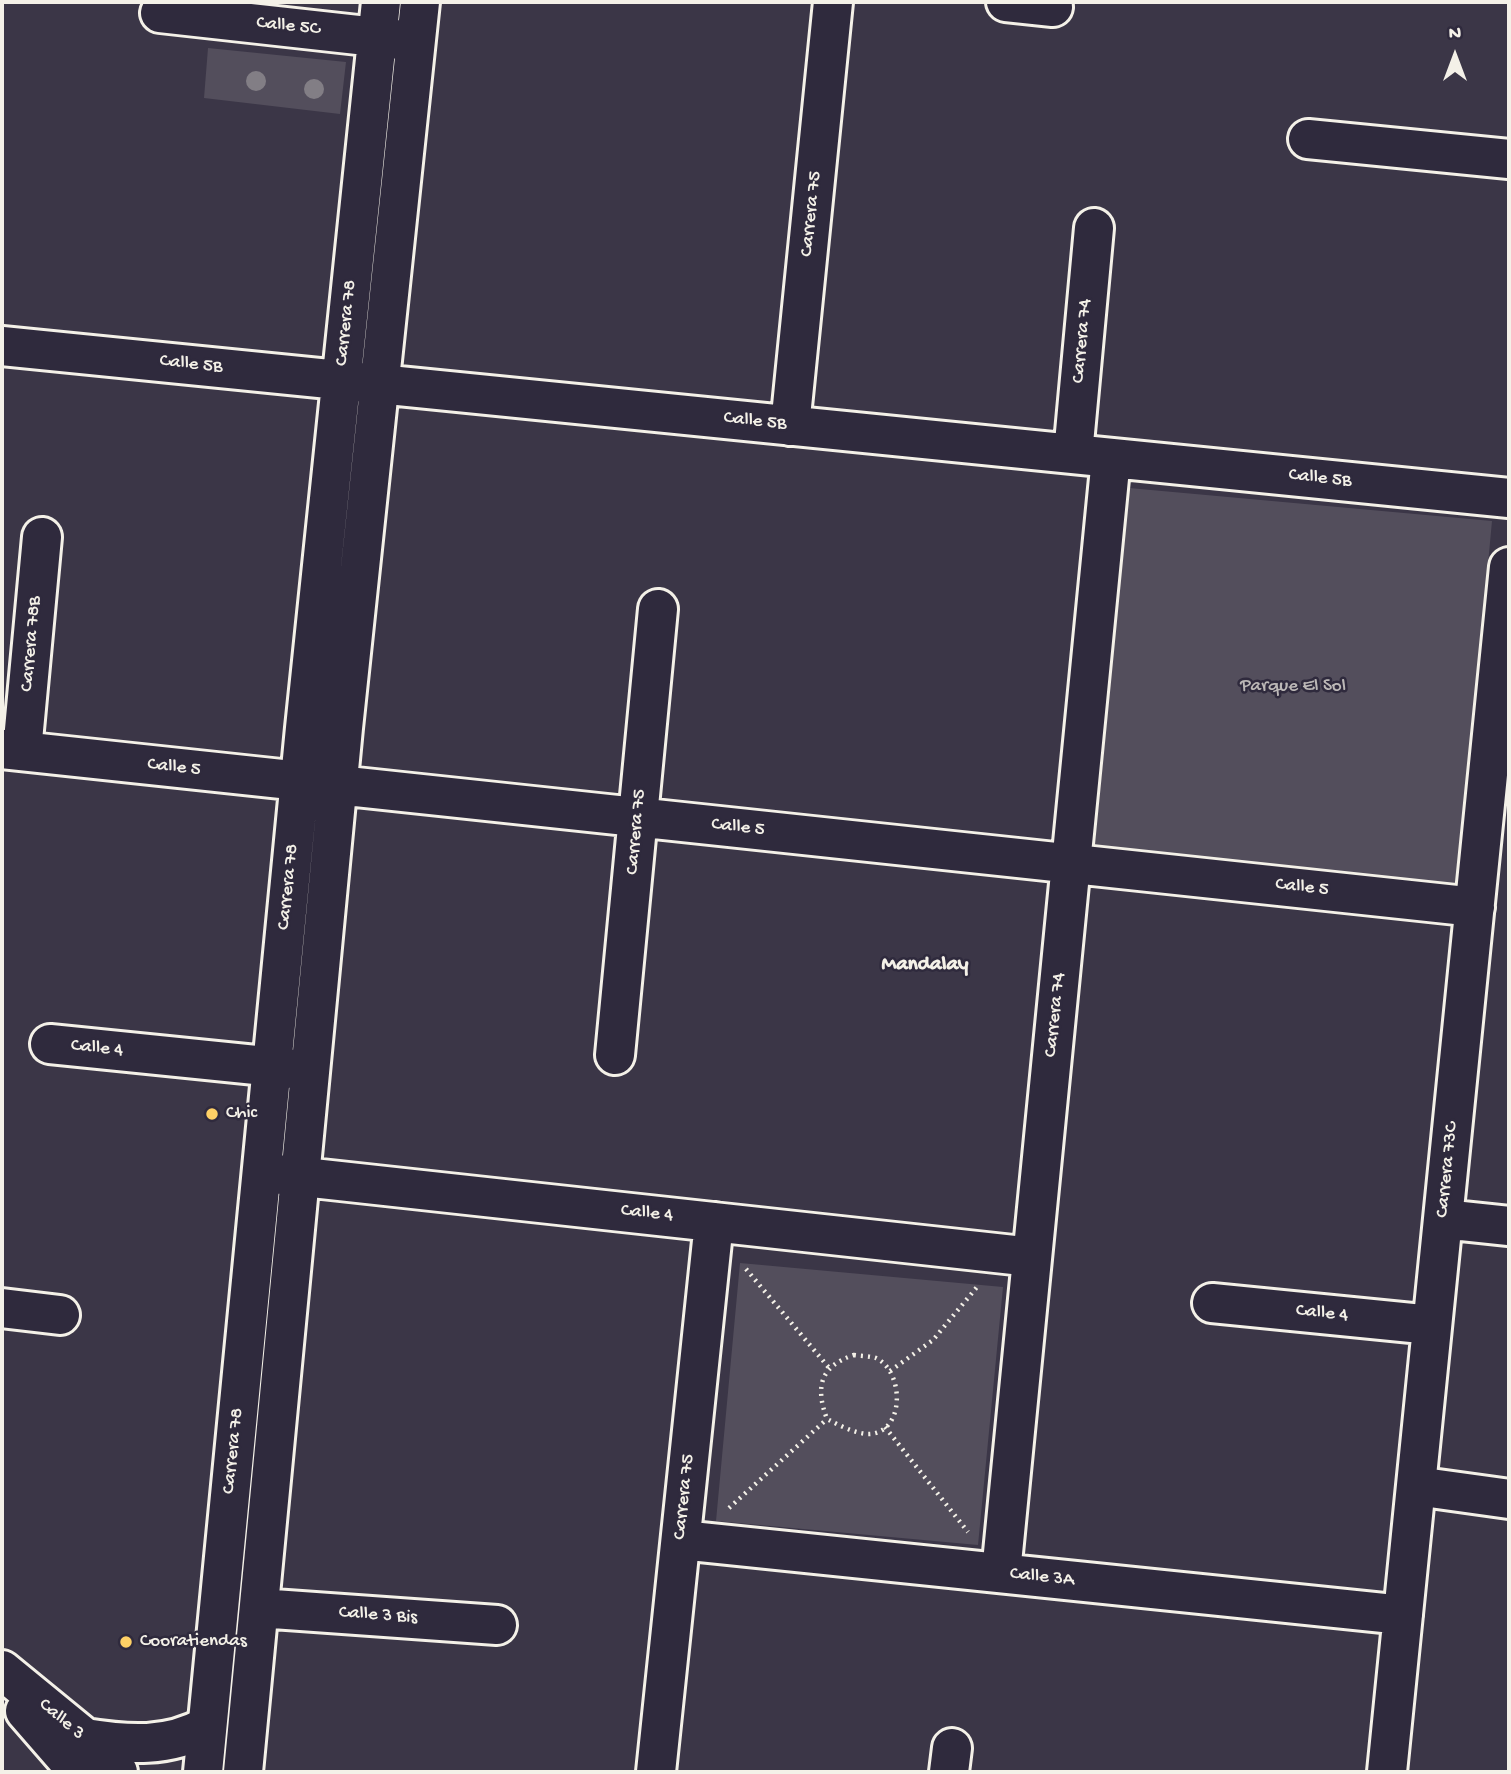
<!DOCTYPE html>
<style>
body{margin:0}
#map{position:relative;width:1511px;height:1774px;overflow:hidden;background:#3b3647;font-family:"Gochi Hand",sans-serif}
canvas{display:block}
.frame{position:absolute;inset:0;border:4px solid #f4f1e8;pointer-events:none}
.north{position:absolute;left:1420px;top:21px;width:70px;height:70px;-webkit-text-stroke:5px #2f2a3d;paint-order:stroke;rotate:0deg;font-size:19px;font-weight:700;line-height:28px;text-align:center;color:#f4f1e8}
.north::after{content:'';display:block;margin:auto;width:24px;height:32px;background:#f4f1e8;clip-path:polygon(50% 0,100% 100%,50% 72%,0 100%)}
</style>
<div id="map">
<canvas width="1511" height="1774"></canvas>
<div class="frame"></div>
<div class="north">N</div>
</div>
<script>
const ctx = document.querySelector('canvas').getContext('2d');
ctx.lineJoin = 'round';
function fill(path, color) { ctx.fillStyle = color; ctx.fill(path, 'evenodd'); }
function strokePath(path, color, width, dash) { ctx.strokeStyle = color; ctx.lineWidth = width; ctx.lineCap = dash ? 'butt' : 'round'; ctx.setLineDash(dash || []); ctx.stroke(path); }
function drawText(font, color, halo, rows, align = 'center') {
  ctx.font = font + ' "Gochi Hand",sans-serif'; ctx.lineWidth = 5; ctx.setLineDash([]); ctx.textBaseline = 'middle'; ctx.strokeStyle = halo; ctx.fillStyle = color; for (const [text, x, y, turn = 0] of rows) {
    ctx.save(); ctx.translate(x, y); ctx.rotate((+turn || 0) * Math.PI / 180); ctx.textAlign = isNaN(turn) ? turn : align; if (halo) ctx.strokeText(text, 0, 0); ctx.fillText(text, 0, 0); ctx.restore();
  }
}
fill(new Path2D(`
 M 208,48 L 346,62 L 340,114 L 204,98 Z
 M 1129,488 L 1492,521 L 1458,886 L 1094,852 Z
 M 740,1263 L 1003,1287 L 978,1545 L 716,1521 Z`), '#534e5c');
const minor = new Path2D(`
 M 1006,2 L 1053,7
 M 160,13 L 403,40
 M 1308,139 L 1509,159
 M 2,346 L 1509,498
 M 790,426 L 833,2
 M 1073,454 L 1094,228
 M 2,749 L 1475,907
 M 22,751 L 42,537
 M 50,1044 L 295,1069
 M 615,1055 L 658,609
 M 276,1174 L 1032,1257
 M 1443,1219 L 1509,1226
 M 1212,1303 L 1432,1325
 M 2,1308 L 60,1315
 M 1416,1486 L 1509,1499
 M 681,1540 L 1403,1615
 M 1001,1573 L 1111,458
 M 259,1608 L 497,1625
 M 2,1670 L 85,1738 L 118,1772
 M 25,1711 L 78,1772
 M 85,1738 C 128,1745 168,1748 207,1726
 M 203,1772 L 305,728 L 381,2
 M 243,1772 L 343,728 L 420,2
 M 656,1772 L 714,1222
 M 949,1772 L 952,1748
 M 1387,1772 L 1509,567`);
strokePath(minor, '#f4f1e8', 44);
strokePath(new Path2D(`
 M 746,1269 L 830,1369
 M 854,1355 C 861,1356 870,1356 876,1358 C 905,1372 905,1434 868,1434 C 853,1433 839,1425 827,1419 C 815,1387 820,1366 854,1355 Z
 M 890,1371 L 933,1340 L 977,1287
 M 885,1427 L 968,1532
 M 729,1508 L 827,1419`), '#f4f1e8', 4.5, [2, 5]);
strokePath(minor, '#2f2a3d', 38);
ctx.fillStyle = '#827e85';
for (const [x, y] of [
 [256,81],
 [314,89]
]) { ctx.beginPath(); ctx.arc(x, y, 10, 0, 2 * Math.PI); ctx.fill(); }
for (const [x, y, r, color] of [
 [212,1114,7,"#ffd166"],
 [126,1642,7,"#ffd166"]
]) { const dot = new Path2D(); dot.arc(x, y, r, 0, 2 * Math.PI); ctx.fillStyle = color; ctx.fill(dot); strokePath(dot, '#2f2a3d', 2.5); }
drawText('19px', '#f4f1e8', '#2f2a3d', [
 ["Calle 5C",288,27,6],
 ["Carrera 75",812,214,-84],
 ["Carrera 78",347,323,-84],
 ["Carrera 74",1083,341,-85],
 ["Calle 5B",191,365,6],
 ["Calle 5B",755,422,6],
 ["Calle 5B",1320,479,6],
 ["Carrera 78B",32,644,-85],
 ["Calle 5",174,768,6],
 ["Calle 5",738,828,6],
 ["Carrera 75",637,832,-85],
 ["Carrera 78",289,887,-84],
 ["Calle 5",1302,888,6],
 ["Carrera 74",1056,1015,-84],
 ["Calle 4",97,1049,6],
 ["Carrera 73C",1448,1170,-84],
 ["Calle 4",647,1214,6],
 ["Calle 4",1322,1314,6],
 ["Carrera 78",234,1451,-84],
 ["Carrera 75",685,1497,-84],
 ["Calle 3A",1042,1578,6],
 ["Calle 3 Bis",378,1616,4],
 ["Calle 3",61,1720,40]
]);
drawText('19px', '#bcb8b7', '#2f2a3d', [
 ["Parque El Sol",1293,687]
]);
drawText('19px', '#f4f1e8', '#2f2a3d', [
 ["Chic",226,1114],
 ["Cooratiendas",140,1642]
], 'left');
drawText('bold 21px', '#f4f1e8', '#2f2a3d', [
 ["Mandalay",925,966]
]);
</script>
